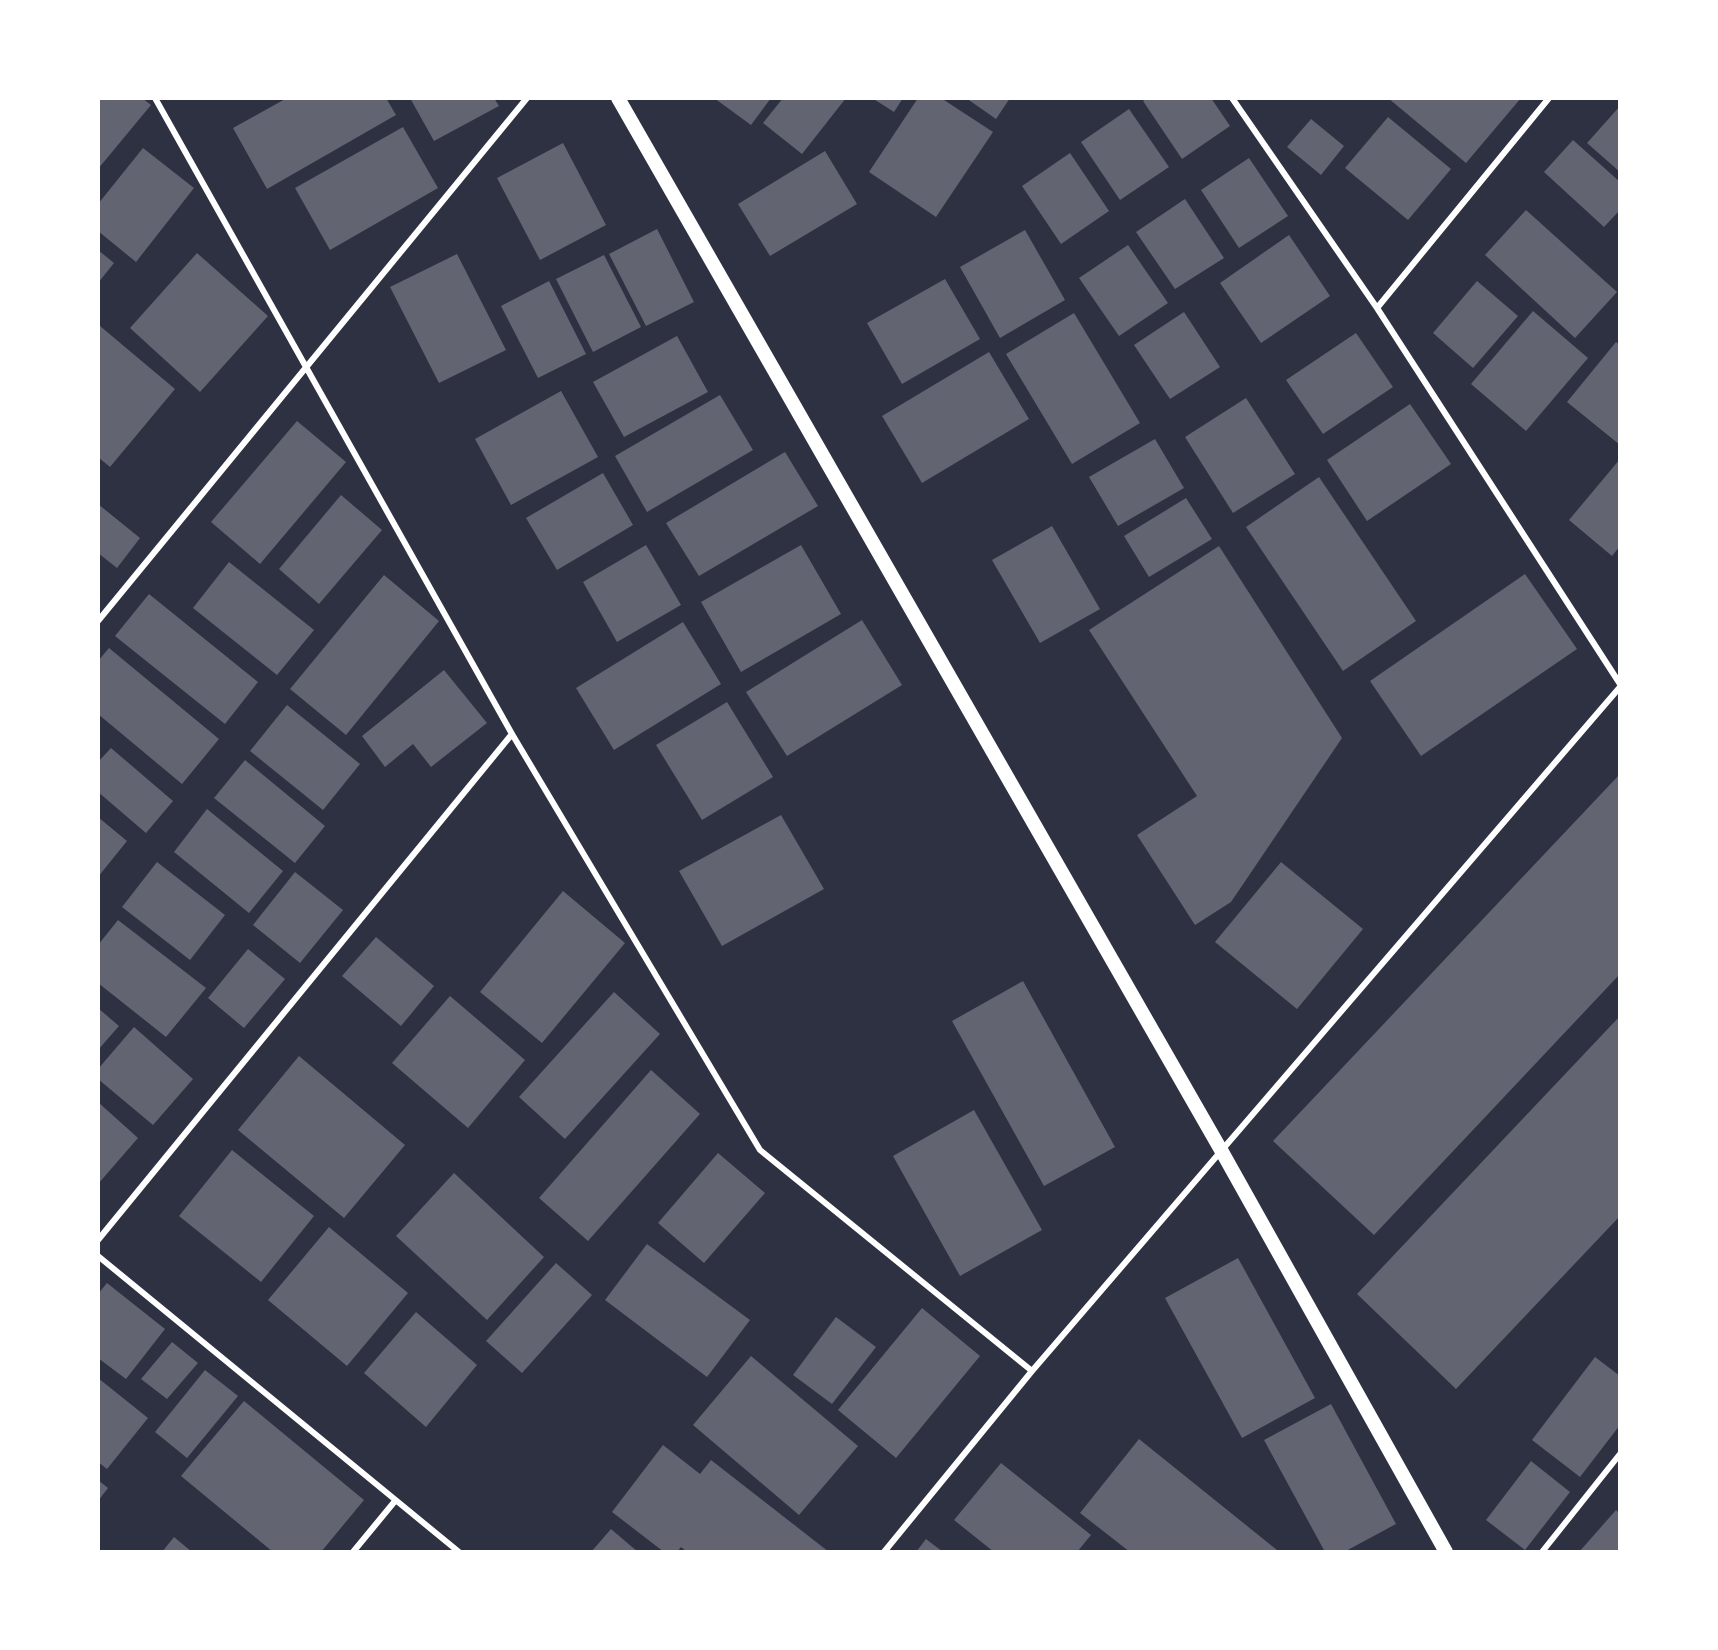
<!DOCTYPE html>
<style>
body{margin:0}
#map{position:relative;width:1718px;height:1650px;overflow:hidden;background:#2d3142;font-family:Lora,serif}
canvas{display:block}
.frame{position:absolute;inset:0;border:100px solid #fff;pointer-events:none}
</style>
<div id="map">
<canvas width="1718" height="1650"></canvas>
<div class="frame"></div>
</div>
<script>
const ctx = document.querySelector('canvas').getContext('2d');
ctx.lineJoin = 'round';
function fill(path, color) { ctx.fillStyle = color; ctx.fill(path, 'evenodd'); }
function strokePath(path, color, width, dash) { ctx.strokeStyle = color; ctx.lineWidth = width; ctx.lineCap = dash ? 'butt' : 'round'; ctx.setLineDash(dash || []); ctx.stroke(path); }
fill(new Path2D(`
 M 98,98 L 142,98 L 151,105 L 98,169 Z
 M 287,98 L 386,98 L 396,115 L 267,189 L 233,128 Z
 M 410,98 L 494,98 L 499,106 L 434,141 Z
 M 714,98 L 771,98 L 751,125 Z
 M 783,98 L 846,98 L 802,154 L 763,123 Z
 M 872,98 L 903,98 L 894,112 Z
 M 918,98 L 941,98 L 993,132 L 936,217 L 869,172 Z
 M 966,98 L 1010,98 L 996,119 Z
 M 1147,98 L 1211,98 L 1230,126 L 1182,159 L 1143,101 Z
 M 1388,98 L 1521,98 L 1466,163 Z
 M 1620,106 L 1620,172 L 1587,143 Z
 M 1129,109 L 1169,167 L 1120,200 L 1081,142 Z
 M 1388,117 L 1451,169 L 1408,220 L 1345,168 Z
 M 1311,119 L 1344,146 L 1321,175 L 1287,147 Z
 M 403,127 L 438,188 L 330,250 L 295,188 Z
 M 1573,140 L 1620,182 L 1620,210 L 1604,227 L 1544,172 Z
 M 563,143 L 606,225 L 540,260 L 497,178 Z
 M 143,148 L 194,188 L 136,262 L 98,231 L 98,204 Z
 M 825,151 L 857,204 L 770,256 L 738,204 Z
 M 1070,153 L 1109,211 L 1061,244 L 1022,186 Z
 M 1249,158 L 1288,216 L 1239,248 L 1201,190 Z
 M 1185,199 L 1224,258 L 1175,289 L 1136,232 Z
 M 1526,210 L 1617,292 L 1575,338 L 1485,255 Z
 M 657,229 L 694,302 L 646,326 L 609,254 Z
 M 1025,230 L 1065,300 L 1000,338 L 960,267 Z
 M 1289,235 L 1330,296 L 1261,343 L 1220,283 Z
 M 1128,245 L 1168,303 L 1119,336 L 1079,278 Z
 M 98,250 L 114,263 L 98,283 Z
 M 197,253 L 268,316 L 200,392 L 130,328 Z
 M 457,254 L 506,350 L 439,383 L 390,287 Z
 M 604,255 L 641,327 L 593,352 L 556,279 Z
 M 945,279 L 980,339 L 902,384 L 867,323 Z
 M 549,281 L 586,354 L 538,378 L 501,306 Z
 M 1477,281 L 1518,316 L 1473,368 L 1433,333 Z
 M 1533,311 L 1588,358 L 1526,431 L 1471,384 Z
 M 1184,312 L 1220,367 L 1170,399 L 1134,345 Z
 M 1074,313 L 1140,423 L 1072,464 L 1006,354 Z
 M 100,326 L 175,389 L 110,467 L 98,457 Z
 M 1356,333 L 1393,387 L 1323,434 L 1286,380 Z
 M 677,336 L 708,392 L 624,437 L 593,382 Z
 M 1616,342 L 1620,345 L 1620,445 L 1567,402 Z
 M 989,352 L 1029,419 L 922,483 L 882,416 Z
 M 561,391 L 598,457 L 511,505 L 475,439 Z
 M 720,395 L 753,450 L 647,512 L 615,456 Z
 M 1246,398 L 1295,474 L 1233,513 L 1185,437 Z
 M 1410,404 L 1451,464 L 1367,521 L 1327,460 Z
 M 297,421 L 346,462 L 260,564 L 211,522 Z
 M 1155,439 L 1184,488 L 1118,526 L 1089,477 Z
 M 785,452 L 818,506 L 699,576 L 666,523 Z
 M 1620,459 L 1620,546 L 1612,556 L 1569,520 Z
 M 603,473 L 633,525 L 557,570 L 526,518 Z
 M 1319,477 L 1416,621 L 1343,671 L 1246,527 Z
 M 341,495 L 382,530 L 319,604 L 279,569 Z
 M 1186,498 L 1212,539 L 1149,577 L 1124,536 Z
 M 98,504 L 140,538 L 117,568 L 98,553 Z
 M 1052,526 L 1100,609 L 1040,643 L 992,560 Z
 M 646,545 L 681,605 L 617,642 L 583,582 Z
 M 801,545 L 841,614 L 741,672 L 701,602 Z
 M 1219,546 L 1342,738 L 1231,902 L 1195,925 L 1137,835 L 1197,796 L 1089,630 Z
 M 229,562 L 314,630 L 277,675 L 193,608 Z
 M 1525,574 L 1577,649 L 1421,756 L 1370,681 Z
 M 384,575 L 439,621 L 346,735 L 290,689 Z
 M 149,594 L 258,682 L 225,724 L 115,636 Z
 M 862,620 L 902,685 L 787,756 L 746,692 Z
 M 683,622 L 721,684 L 614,750 L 576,688 Z
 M 109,648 L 219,739 L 182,784 L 98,714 L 98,661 Z
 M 444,670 L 487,723 L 431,767 L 413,744 L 385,767 L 362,736 Z
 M 727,702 L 773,777 L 702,820 L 656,745 Z
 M 287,705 L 360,764 L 323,810 L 250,751 Z
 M 111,748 L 173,801 L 146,833 L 98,792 L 98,762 Z
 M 245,760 L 325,826 L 295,863 L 214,798 Z
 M 1620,774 L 1620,974 L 1374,1235 L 1273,1141 Z
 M 207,809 L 283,871 L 249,913 L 174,852 Z
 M 781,815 L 824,889 L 722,946 L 679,871 Z
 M 98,817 L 127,841 L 98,877 Z
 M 157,862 L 225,915 L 190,960 L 122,907 Z
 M 1281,862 L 1363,929 L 1297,1009 L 1215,942 Z
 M 295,872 L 343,910 L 300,963 L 253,925 Z
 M 563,891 L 625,943 L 542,1043 L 480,992 Z
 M 118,920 L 206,988 L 166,1037 L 98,983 L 98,945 Z
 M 376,937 L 434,986 L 401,1026 L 342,976 Z
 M 248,949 L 285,979 L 244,1028 L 208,998 Z
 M 1023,981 L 1115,1147 L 1044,1186 L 952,1021 Z
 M 614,992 L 660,1034 L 565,1139 L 519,1097 Z
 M 450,996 L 525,1060 L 468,1128 L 392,1063 Z
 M 98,1008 L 119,1026 L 98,1050 Z
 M 1620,1016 L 1620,1216 L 1456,1389 L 1357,1294 Z
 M 134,1027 L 193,1079 L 153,1125 L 98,1079 L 98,1069 Z
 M 299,1056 L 405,1145 L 344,1218 L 238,1130 Z
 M 651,1070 L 700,1114 L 588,1241 L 539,1198 Z
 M 98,1102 L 138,1138 L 98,1184 Z
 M 974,1110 L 1042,1230 L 960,1276 L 893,1156 Z
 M 232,1150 L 314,1216 L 261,1282 L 179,1216 Z
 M 718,1153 L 765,1193 L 704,1263 L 658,1223 Z
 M 454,1173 L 544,1257 L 487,1320 L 396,1236 Z
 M 329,1227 L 408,1293 L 347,1366 L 268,1300 Z
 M 647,1244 L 750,1320 L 707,1377 L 605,1300 Z
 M 1238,1258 L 1315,1398 L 1242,1438 L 1165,1298 Z
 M 556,1263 L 592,1295 L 522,1373 L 486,1341 Z
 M 107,1283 L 165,1329 L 126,1379 L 98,1358 L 98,1294 Z
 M 922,1308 L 980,1356 L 896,1458 L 838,1410 Z
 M 416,1312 L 477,1365 L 426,1427 L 364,1373 Z
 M 836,1317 L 876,1347 L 832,1404 L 793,1375 Z
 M 172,1342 L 198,1363 L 167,1399 L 141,1379 Z
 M 751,1356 L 858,1446 L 799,1515 L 693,1425 Z
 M 1595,1357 L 1620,1376 L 1620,1425 L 1580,1477 L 1532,1440 Z
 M 205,1370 L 238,1396 L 187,1458 L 155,1432 Z
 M 98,1378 L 148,1418 L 107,1469 L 98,1462 Z
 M 244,1401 L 364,1500 L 321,1552 L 273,1552 L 181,1476 Z
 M 1331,1404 L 1396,1524 L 1344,1552 L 1325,1552 L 1264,1440 Z
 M 1139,1439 L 1277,1550 L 1275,1552 L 1130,1552 L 1080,1513 Z
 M 663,1445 L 700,1474 L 711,1460 L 829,1552 L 687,1552 L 681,1547 L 677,1552 L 664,1552 L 612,1512 Z
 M 1531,1461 L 1570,1492 L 1525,1550 L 1486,1520 Z
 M 1001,1463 L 1091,1535 L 1077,1552 L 994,1552 L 954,1520 Z
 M 98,1480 L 108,1488 L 98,1501 Z
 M 1616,1510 L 1620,1514 L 1620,1552 L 1579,1552 Z
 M 611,1529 L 638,1552 L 591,1552 Z
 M 174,1537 L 192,1552 L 162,1552 Z
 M 926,1539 L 943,1552 L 916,1552 Z`), '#626471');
strokePath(new Path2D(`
 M 1232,98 L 1377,308 L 1620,684
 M 1377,308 L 1549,98
 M 98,621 L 527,98
 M 512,734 L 760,1150 L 1032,1371
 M 98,1240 L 512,734 L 155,98
 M 98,1256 L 459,1552
 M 353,1552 L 395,1501
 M 884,1552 L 1032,1371 L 1620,687
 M 1542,1552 L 1620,1454`), '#fff', 6);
strokePath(new Path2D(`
 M 618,98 L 1221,1150 L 1446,1552`), '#fff', 14);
</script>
